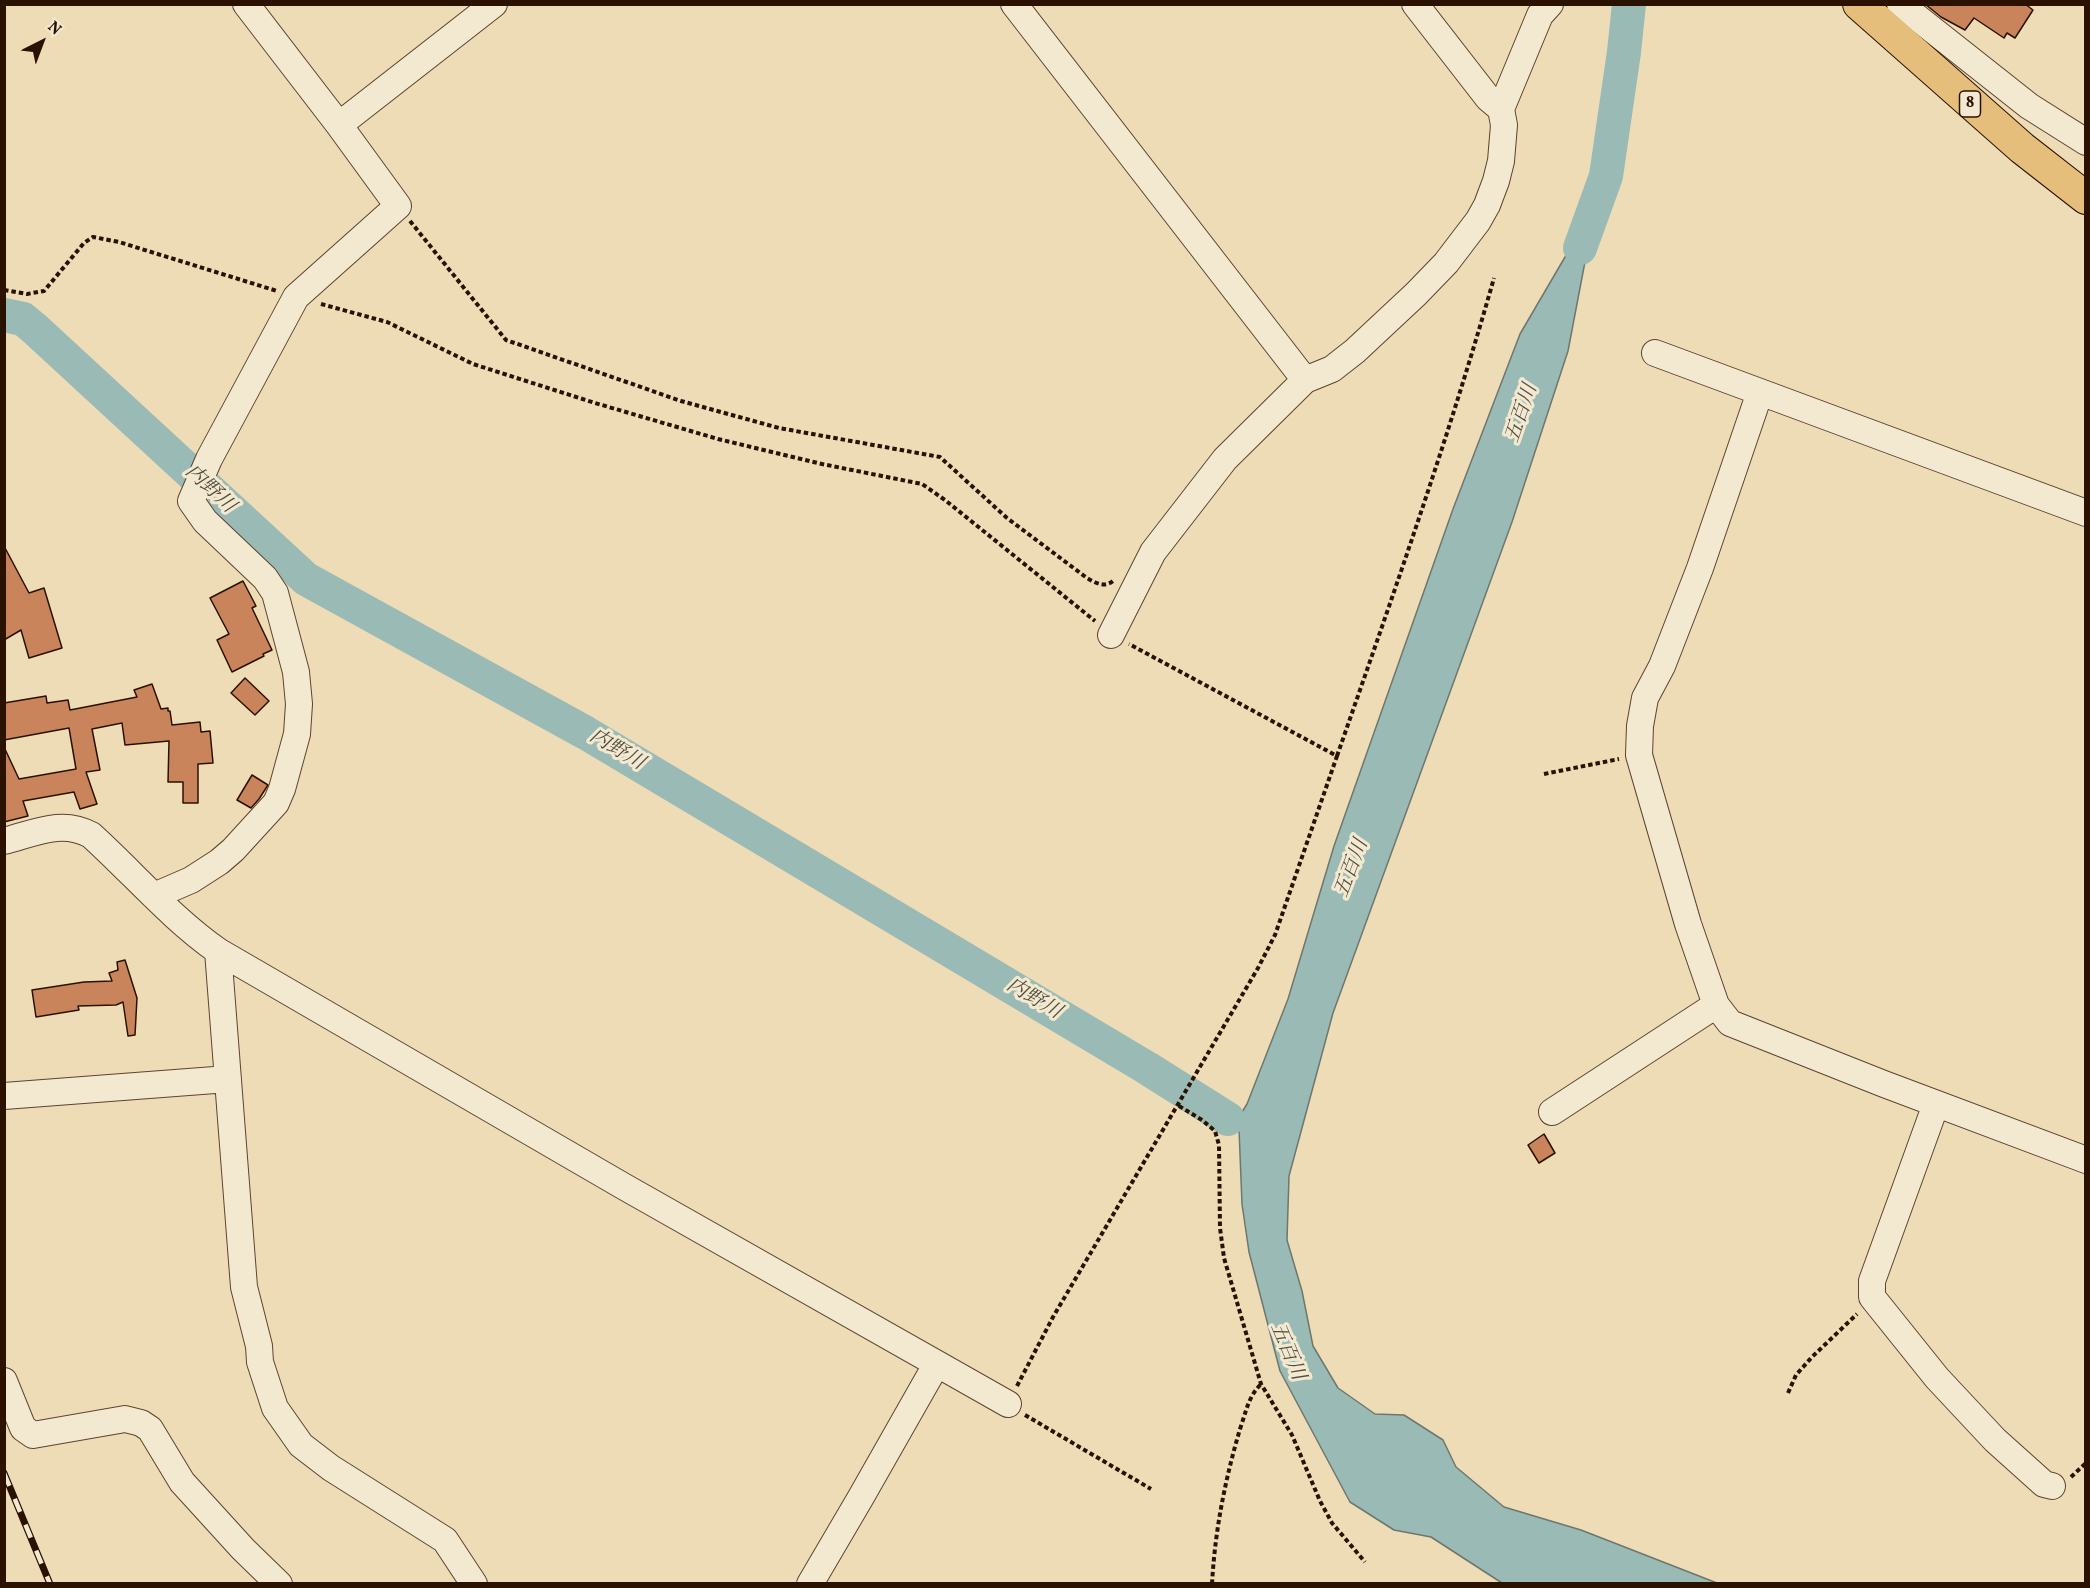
<!DOCTYPE html>
<meta charset="utf-8">
<style>
body{margin:0}
#map{position:relative;width:2090px;height:1588px;overflow:hidden;background:#eddcb6;font-family:Vollkorn,serif}
canvas{display:block}
.frame{position:absolute;inset:0;border:6px solid #2b1200;pointer-events:none}
.north{position:absolute;left:12px;top:12px;width:60px;height:60px;-webkit-text-stroke:4px #f3e8d0;paint-order:stroke;rotate:42deg;font-size:16px;font-weight:700;line-height:24px;text-align:center;color:#2b1200}
.north::after{content:'';display:block;margin:auto;width:21px;height:27px;background:#2b1200;clip-path:polygon(50% 0,100% 100%,50% 72%,0 100%)}
</style>
<div id="map">
<canvas width="2090" height="1588"></canvas>
<div class="frame"></div>
<div class="north">N</div>
</div>
<script>
const ctx = document.querySelector('canvas').getContext('2d');
ctx.lineJoin = 'round';
function fill(path, color) { ctx.fillStyle = color; ctx.fill(path, 'evenodd'); }
function strokePath(path, color, width, dash) { ctx.strokeStyle = color; ctx.lineWidth = width; ctx.lineCap = dash ? 'butt' : 'round'; ctx.setLineDash(dash || []); ctx.stroke(path); }
function drawText(font, color, halo, rows, align = 'center') {
  ctx.font = font + ' Vollkorn,"Noto Serif JP",serif'; ctx.lineWidth = 6; ctx.setLineDash([]); ctx.textBaseline = 'middle'; ctx.strokeStyle = halo; ctx.fillStyle = color; for (const [text, x, y, turn = 0] of rows) {
    ctx.save(); ctx.translate(x, y); ctx.rotate((+turn || 0) * Math.PI / 180); ctx.textAlign = isNaN(turn) ? turn : align; if (halo) ctx.strokeText(text, 0, 0); ctx.fillText(text, 0, 0); ctx.restore();
  }
}
const water = new Path2D(`
 M 1596,204 L 1568,351 L 1512,522 L 1333,1013 L 1289,1176 L 1287,1240 L 1302,1291 L 1313,1346 L 1338,1388 L 1375,1414 L 1404,1415 L 1443,1440 L 1456,1467 L 1504,1507 L 1581,1530 L 1717,1583 L 1502,1583 L 1431,1537 L 1394,1530 L 1350,1502 L 1280,1371 L 1249,1252 L 1242,1204 L 1239,1129 L 1186,1096 L 1189,1091 L 1239,1117 L 1247,1104 L 1288,999 L 1334,846 L 1453,509 L 1520,334 Z`);
fill(water, '#9abab5');
strokePath(water, '#6e776d', 1.5);
strokePath(new Path2D(`
 M 1580,248 L 1606,176 L 1624,52 L 1629,4
 M 4,315 L 23,319 L 35,329 L 306,579 L 586,733 L 1147,1068 L 1228,1119`), '#9abab5', 34);
const building = new Path2D(`
 M 1925,4 L 2025,4 L 2033,10 L 2015,38 L 2007,33 L 2004,38 L 1974,18 L 1965,30 L 1941,17 Z
 M 4,546 L 29,593 L 44,588 L 62,648 L 29,658 L 21,630 L 4,640 Z
 M 243,581 L 256,606 L 252,608 L 272,650 L 263,654 L 264,656 L 232,672 L 217,640 L 229,634 L 210,598 Z
 M 245,678 L 269,701 L 255,715 L 231,693 Z
 M 152,684 L 161,709 L 168,708 L 168,711 L 170,711 L 172,725 L 200,722 L 201,732 L 210,731 L 213,763 L 198,764 L 198,803 L 183,803 L 183,782 L 168,782 L 169,741 L 125,745 L 122,723 L 92,729 L 100,770 L 86,772 L 97,804 L 80,809 L 74,792 L 23,801 L 28,816 L 4,822 L 4,747 L 19,779 L 76,769 L 69,728 L 4,740 L 4,703 L 46,696 L 47,703 L 68,700 L 70,710 L 137,697 L 134,690 Z
 M 252,775 L 268,785 L 259,799 L 251,808 L 237,800 Z
 M 125,960 L 137,998 L 135,1035 L 128,1036 L 123,1002 L 116,1005 L 78,1006 L 79,1010 L 36,1017 L 32,990 L 84,982 L 112,981 L 109,973 L 118,970 L 117,962 Z
 M 1544,1134 L 1555,1153 L 1539,1163 L 1528,1145 Z`);
fill(building, '#c9845b');
strokePath(building, '#2b1200', 1.5);
const minor = new Path2D(`
 M 1014,4 L 1305,380
 M 1900,4 L 2029,106 L 2086,142
 M 1501,109 L 1540,15 L 1550,4
 M 339,125 L 494,4
 M 1655,353 L 2086,513
 M 1760,392 L 1700,568 L 1662,666 L 1645,698 L 1640,726 L 1639,755 L 1688,924 L 1716,1005 L 1730,1023 L 1884,1084 L 2086,1160
 M 1111,635 L 1153,552 L 1225,459 L 1305,380 L 1332,369 L 1355,351 L 1416,294 L 1446,263 L 1478,221 L 1487,205 L 1496,181 L 1501,161 L 1504,125 L 1501,109 L 1488,98 L 1415,4
 M 4,841 C 35,833 62,819 91,835 C 133,873 171,918 218,951 L 623,1186 L 1008,1404
 M 154,896 L 191,880 L 219,862 L 233,850 L 276,803 L 282,789 L 297,734 L 299,704 L 296,672 L 275,593 L 265,578 L 205,521 L 191,501 L 209,459 L 296,297 L 398,206 L 339,125 L 246,4
 M 218,951 L 244,1287 L 259,1346 L 260,1362 L 275,1408 L 301,1445 L 331,1468 L 445,1540 L 474,1584
 M 4,1096 L 228,1079
 M 1936,1104 L 1872,1281 L 1872,1297 L 1937,1378 L 1995,1440 L 2044,1484 L 2052,1486
 M 1552,1112 L 1716,1005
 M 4,1381 L 23,1428 L 33,1435 L 125,1419 L 141,1423 L 150,1429 L 182,1482 L 243,1549 L 279,1584
 M 810,1584 L 861,1497 L 936,1365`);
const major = new Path2D(`
 M 1859,4 L 2022,148 L 2086,198`);
strokePath(minor, '#5c442e', 28);
strokePath(major, '#2b1200', 34);
strokePath(new Path2D(`
 M 410,221 L 506,340 L 681,401 L 779,428 L 940,457 L 1007,518 L 1087,578 C 1096,583 1104,588 1113,581
 M 4,290 L 27,294 L 44,291 L 84,243 L 93,237 L 119,242 L 277,291
 M 321,304 L 387,322 L 473,364 L 595,403 L 718,439 L 822,464 L 922,484 L 945,500 L 1095,621
 M 1337,756 C 1392,598 1448,440 1494,278
 M 1544,774 L 1619,759
 M 1179,1106 L 1202,1120 L 1215,1131 L 1219,1145 L 1220,1228 L 1224,1258 L 1261,1384 L 1292,1435 L 1320,1501 L 1332,1523 L 1365,1562
 M 1017,1386 L 1053,1317 L 1258,968 L 1275,935 L 1337,756 L 1129,644
 M 1788,1393 L 1796,1375 L 1812,1357 L 1857,1314
 M 1025,1415 L 1151,1489
 M 2071,1477 L 2086,1463
 M 1212,1584 C 1215,1530 1225,1480 1240,1429 C 1246,1412 1248,1397 1261,1384`), '#2b1200', 4, [4.5, 3]);
strokePath(minor, '#f3e8d0', 26);
strokePath(major, '#e6be7b', 32);
const rail = new Path2D(`
 M 4,1473 L 50,1584`);
strokePath(rail, '#2b1200', 7);
strokePath(rail, '#f3e8d0', 4.5, [14]);
for (const [x, y, w] of [
 [1970,104,21]
]) { const box = new Path2D(); box.roundRect(x - w / 2, y - 13, w, 26, 4.5); ctx.fillStyle = '#f3e8d0'; ctx.fill(box); strokePath(box, '#2b1200', 1.5); }
drawText('bold 16px', '#2b1200', null, [
 ["8",1970,104]
]);
drawText('italic 20px', '#524d3f', '#f3e8d0', [
 ["五百川",1523,414,-71],
 ["内野川",209,490,43],
 ["内野川",616,751,31],
 ["五百川",1353,869,-69],
 ["内野川",1033,1000,31],
 ["五百川",1286,1352,67]
]);
</script>
